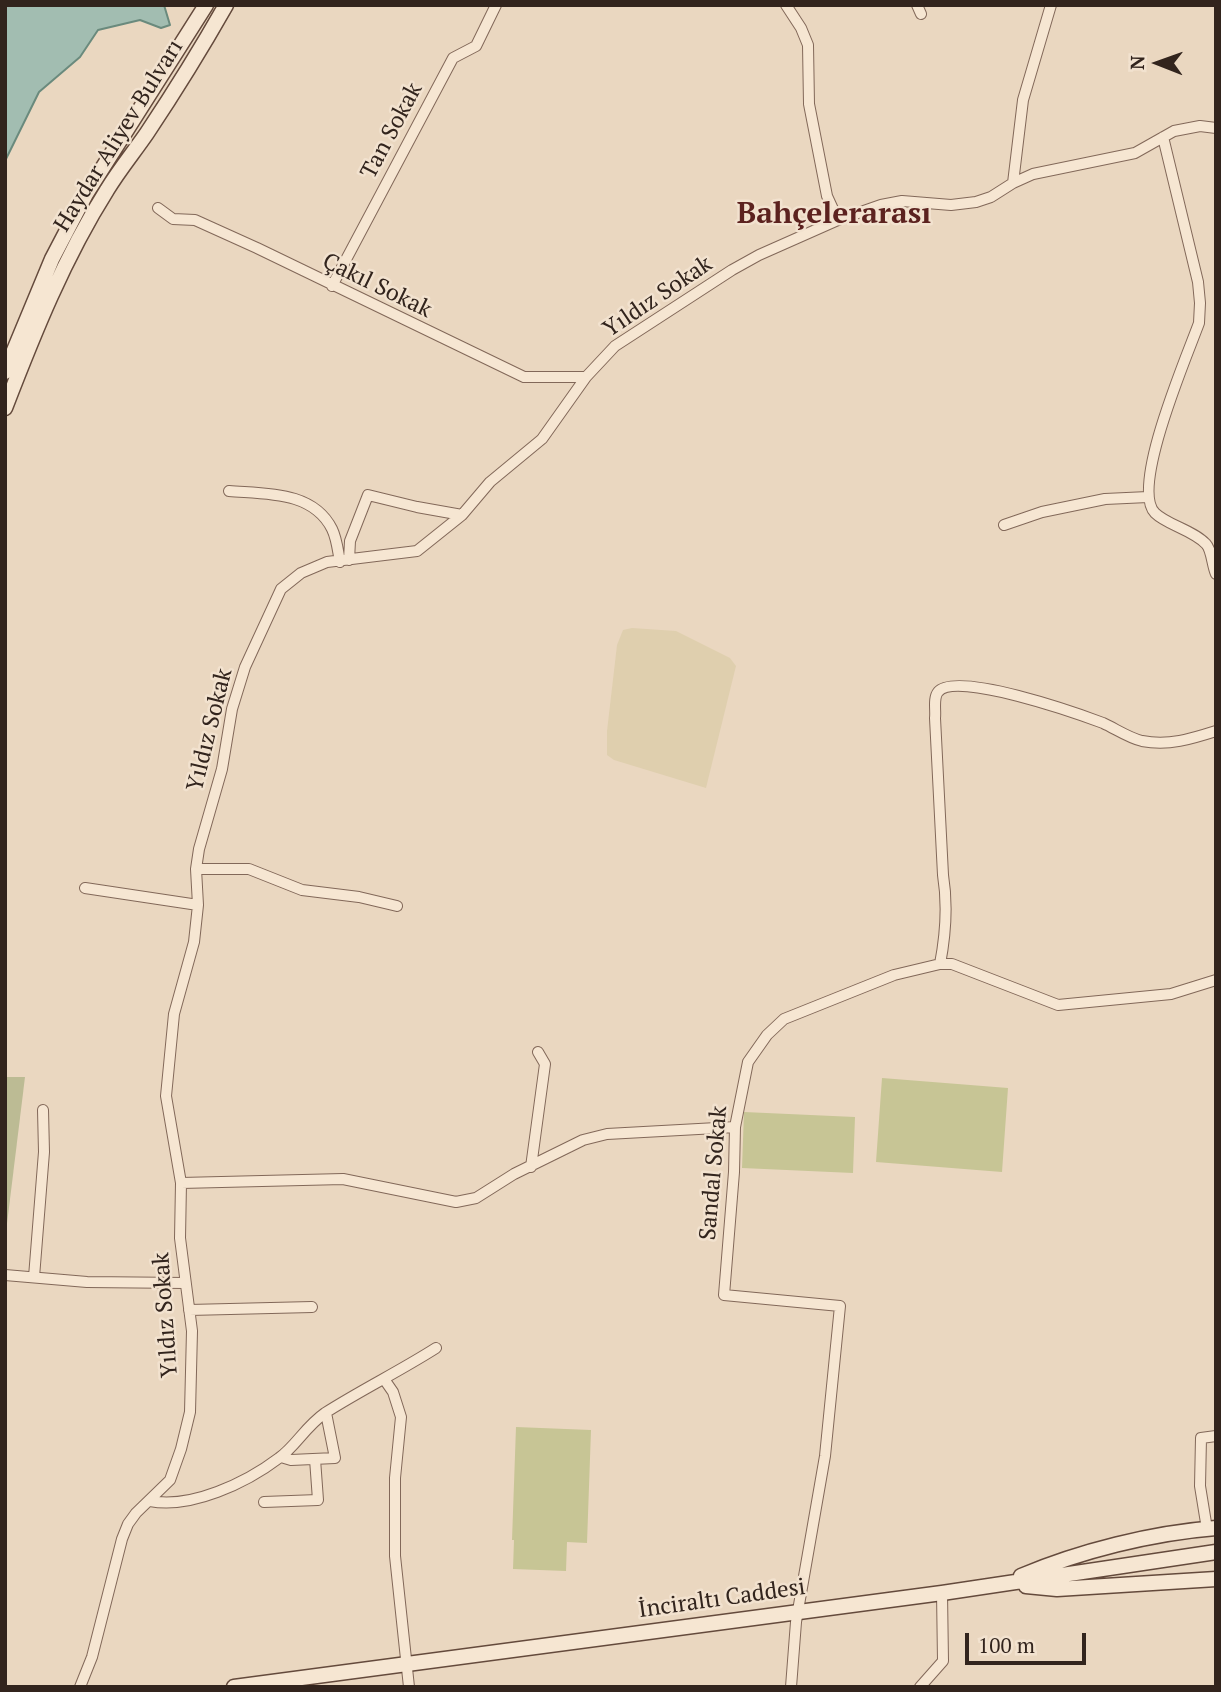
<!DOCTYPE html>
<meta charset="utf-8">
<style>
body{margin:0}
#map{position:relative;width:1221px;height:1692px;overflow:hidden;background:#ead7c0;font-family:"PT Serif",serif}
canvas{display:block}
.frame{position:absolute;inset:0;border:7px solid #32241d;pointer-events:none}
.north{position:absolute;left:1123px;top:28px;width:70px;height:70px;-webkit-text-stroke:5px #f2e2cf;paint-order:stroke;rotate:271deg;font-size:19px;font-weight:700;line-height:28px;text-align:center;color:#32241d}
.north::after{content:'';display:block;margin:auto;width:24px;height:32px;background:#32241d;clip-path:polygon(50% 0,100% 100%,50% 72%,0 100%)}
.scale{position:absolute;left:965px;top:1633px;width:121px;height:32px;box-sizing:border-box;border:4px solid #32241d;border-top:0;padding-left:9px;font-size:21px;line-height:24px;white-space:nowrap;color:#32241d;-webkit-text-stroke:5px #f2e2cf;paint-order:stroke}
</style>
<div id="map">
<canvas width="1221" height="1692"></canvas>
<div class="frame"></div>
<div class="north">N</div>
<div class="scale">100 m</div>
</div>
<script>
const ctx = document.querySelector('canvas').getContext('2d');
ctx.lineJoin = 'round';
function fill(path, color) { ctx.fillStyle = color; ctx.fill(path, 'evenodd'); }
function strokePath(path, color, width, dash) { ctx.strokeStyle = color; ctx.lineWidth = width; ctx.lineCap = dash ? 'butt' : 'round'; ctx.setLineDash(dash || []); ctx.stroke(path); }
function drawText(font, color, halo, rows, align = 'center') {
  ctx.font = font + ' "PT Serif",serif'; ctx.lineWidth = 5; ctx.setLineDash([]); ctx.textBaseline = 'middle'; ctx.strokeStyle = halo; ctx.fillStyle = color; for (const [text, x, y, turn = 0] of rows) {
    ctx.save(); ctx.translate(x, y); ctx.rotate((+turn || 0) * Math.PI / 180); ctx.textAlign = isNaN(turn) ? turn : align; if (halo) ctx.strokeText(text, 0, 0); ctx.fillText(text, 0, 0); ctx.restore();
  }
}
fill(new Path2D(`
 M 632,628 L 676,631 L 730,658 L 736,666 L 706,788 L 614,760 L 607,755 L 607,731 L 617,645 L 623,630 Z`), '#dfcfae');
fill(new Path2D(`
 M 882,1078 L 1008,1088 L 1002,1172 L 876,1162 Z
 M 744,1112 L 855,1117 L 853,1173 L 742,1168 Z
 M 516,1427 L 591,1430 L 587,1543 L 567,1542 L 566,1571 L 513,1569 L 514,1540 L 512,1540 Z`), '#c7c595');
fill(new Path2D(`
 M 5,1077 L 25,1077 L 5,1240 Z`), '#bcbb94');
const water = new Path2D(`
 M 5,5 L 164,5 L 170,25 L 161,28 L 140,20 L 98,30 L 80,57 L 39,92 L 5,161 Z`);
fill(water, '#a2bdb1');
strokePath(water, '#6a8a7d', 2);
const street = new Path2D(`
 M 786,5 L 801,28 L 808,45 L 809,104 L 827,196 L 838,220
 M 917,5 L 921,14
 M 1163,137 L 1198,282 L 1200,303 L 1199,323 C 1187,356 1130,488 1155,513 C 1167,525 1193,530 1206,544 C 1212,550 1212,566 1216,574
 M 1013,183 L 1023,100 L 1051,5
 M 158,208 L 173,219 L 195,220 L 257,248 L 524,377 L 586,377
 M 332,286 L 453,58 L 476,46 L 496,5
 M 229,491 C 266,494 313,491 332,529 C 337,539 338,552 340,562
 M 1004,525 L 1042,512 L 1105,499 L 1148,497
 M 349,560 L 350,541 L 368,495 L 417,507 L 462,515
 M 196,869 L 249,869 L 302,890 L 359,897 L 397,906
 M 85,888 L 198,905
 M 940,964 C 946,933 948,906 943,875 L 935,718 C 936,711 933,698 938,692 C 955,670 1079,714 1103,723 C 1116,729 1129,738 1142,741 C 1169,746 1191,739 1216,731
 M 531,1167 L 545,1064 L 538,1052
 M 181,1183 L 343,1179 L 456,1202 L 476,1198 L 514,1174 L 583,1140 L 607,1134 L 735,1127
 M 5,1275 L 87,1282 L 185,1283
 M 34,1277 L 44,1152 L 43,1110
 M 189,1310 L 312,1307
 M 384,1379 L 393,1392 L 401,1417 L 395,1478 L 395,1556 L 409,1687
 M 281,1457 L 291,1460 L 335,1458 L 326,1413
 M 150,1501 C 191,1509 246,1483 279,1458 C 296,1446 305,1427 325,1413 C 361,1390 400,1371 436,1348
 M 264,1502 L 318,1500 L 315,1459
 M 1207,1529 L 1200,1486 L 1201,1438 L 1216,1436
 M 80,1687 L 92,1657 L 122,1539 L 128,1524 L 136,1513 L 170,1480 L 181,1449 L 190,1412 L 192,1331 L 180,1238 L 181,1183 L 166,1096 L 174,1014 L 194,942 L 198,905 L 196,869 L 199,849 L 222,769 L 232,709 L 245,667 L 281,589 L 301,573 L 327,562 L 417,551 L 462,515 L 490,482 L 542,439 L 586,377 L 615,346 L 732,270 L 759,255 L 838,220 L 881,205 L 902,201 L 951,205 L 976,202 L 991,197 L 1013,183 L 1033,174 L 1135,153 L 1174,131 L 1200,126 L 1216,128
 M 791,1687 L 796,1622 L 825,1456 L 840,1306 L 724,1295 L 734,1172 L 735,1127 L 748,1062 L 767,1035 L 784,1019 L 894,975 L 940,964 L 952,964 L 1058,1005 L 1171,994 L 1216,980
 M 920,1687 L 943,1661 L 942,1593`);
const secondary = new Path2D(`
 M 5,372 L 52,259 L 86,194 L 206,5
 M 5,408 C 34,333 64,258 107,190 C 119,170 134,152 147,133 C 175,91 201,49 226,5
 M 1021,1576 C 1080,1551 1152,1533 1216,1528
 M 1026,1586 L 1057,1589 L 1216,1579
 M 234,1687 L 942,1593 L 1216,1552`);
strokePath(street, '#826859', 12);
strokePath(secondary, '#644a3c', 17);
strokePath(street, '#f6e6d2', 10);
strokePath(secondary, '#f6e6d2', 14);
drawText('23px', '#32241d', '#f2e2cf', [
 ["Tan Sokak",392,131,-62],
 ["Haydar Aliyev Bulvarı",119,136,-58],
 ["Çakıl Sokak",377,286,26],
 ["Yıldız Sokak",658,297,-34],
 ["Yıldız Sokak",210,730,-76],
 ["Sandal Sokak",714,1173,-85],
 ["Yıldız Sokak",166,1315,-94],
 ["İnciraltı Caddesi",722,1599,-8]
]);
drawText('bold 30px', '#5c221f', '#f2e2cf', [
 ["Bahçelerarası",834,214]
]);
</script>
